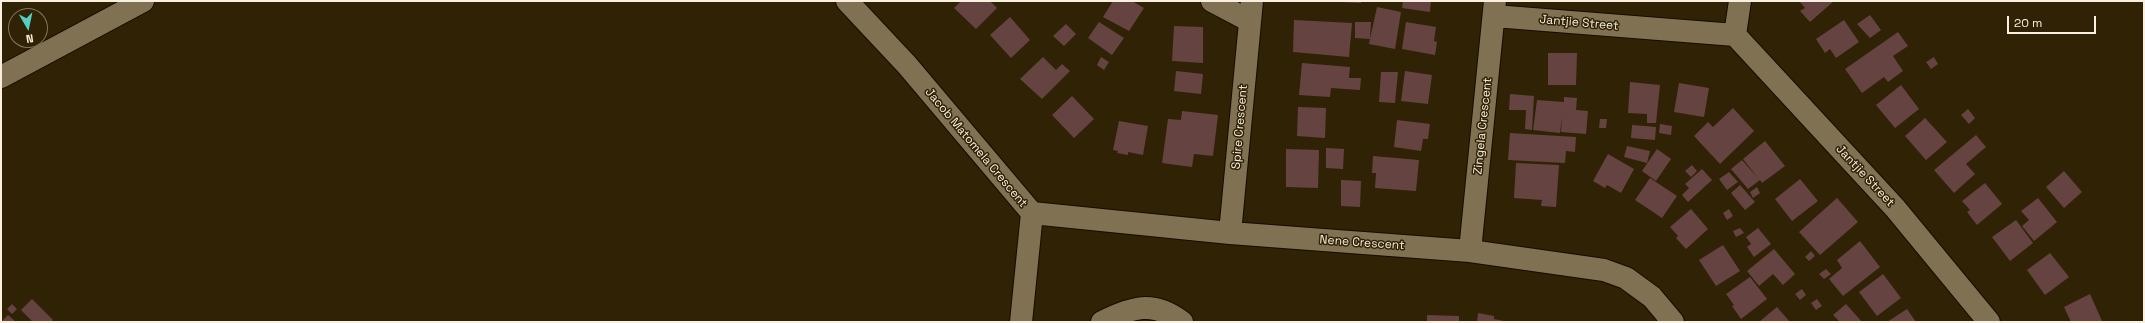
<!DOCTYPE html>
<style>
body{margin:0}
#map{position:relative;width:2145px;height:323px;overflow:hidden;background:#302205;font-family:"Space Grotesk",sans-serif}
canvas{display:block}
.frame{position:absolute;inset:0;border:2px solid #f9f0e0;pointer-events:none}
.north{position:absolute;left:8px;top:8px;width:40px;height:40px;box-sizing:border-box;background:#302205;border:1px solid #80745d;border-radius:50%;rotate:171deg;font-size:11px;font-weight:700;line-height:16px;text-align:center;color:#f9f0e0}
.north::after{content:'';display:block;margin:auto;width:14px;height:18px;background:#56cec4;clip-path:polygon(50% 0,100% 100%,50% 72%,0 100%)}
.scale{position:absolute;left:2007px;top:16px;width:89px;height:18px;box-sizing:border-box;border:2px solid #f9f0e0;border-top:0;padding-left:5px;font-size:12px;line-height:14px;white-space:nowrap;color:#f9f0e0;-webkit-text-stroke:3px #302205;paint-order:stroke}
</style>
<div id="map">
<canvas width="2145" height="323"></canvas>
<div class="frame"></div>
<div class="north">N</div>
<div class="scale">20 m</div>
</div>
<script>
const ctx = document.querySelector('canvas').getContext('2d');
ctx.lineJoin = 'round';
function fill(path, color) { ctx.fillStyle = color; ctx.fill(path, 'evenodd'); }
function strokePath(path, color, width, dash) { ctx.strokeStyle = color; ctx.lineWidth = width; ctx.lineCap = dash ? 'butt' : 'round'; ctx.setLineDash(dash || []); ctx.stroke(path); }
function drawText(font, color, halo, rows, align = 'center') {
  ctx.font = font + ' "Space Grotesk",sans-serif'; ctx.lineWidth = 3; ctx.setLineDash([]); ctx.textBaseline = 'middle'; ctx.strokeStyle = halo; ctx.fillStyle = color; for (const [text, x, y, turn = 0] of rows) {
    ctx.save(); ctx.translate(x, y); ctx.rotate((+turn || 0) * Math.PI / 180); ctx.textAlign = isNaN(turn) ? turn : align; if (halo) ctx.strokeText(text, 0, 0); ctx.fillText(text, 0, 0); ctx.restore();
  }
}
fill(new Path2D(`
 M 961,1 L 990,1 L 997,8 L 976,29 L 954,8 Z
 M 1113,1 L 1132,1 L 1144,8 L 1129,31 L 1103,17 Z
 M 1321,1 L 1361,1 L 1361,3 Z
 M 1403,1 L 1431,1 L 1430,12 L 1402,8 Z
 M 1799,1 L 1834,1 L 1810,22 L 1800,11 L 1805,8 Z
 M 1377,7 L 1401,12 L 1395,49 L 1369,44 L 1370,39 L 1355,38 L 1355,22 L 1371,22 L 1370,39 Z
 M 1870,15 L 1881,30 L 1870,38 L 1857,24 Z
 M 1010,17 L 1030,40 L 1011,58 L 990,35 Z
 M 1294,20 L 1352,23 L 1349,57 L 1293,52 Z
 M 1844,20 L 1859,42 L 1836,58 L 1830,49 L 1825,53 L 1816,39 Z
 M 1099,22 L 1124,38 L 1112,55 L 1088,38 Z
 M 1406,22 L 1436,27 L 1434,41 L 1437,42 L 1435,55 L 1402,49 Z
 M 1066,24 L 1076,34 L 1064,46 L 1053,36 Z
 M 1174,26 L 1203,27 L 1203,63 L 1172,61 Z
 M 1898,32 L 1908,46 L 1893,56 L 1903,71 L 1888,82 L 1884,77 L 1862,93 L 1845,69 Z
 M 1548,53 L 1577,53 L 1576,85 L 1548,85 Z
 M 1043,57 L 1056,70 L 1062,64 L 1070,71 L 1042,99 L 1020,79 Z
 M 1101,57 L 1109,62 L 1104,70 L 1097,65 Z
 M 1934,57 L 1938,64 L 1931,69 L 1926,62 Z
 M 1302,63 L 1350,67 L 1349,78 L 1361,78 L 1360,90 L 1331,88 L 1330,97 L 1299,95 Z
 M 1176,71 L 1203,74 L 1201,94 L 1174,91 Z
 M 1405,71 L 1432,75 L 1428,104 L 1401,101 Z
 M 1381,72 L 1398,72 L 1395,103 L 1379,102 Z
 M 1630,82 L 1660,85 L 1656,123 L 1647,123 L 1647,114 L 1628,113 Z
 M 1679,83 L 1709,88 L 1704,117 L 1674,112 Z
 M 1901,85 L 1919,109 L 1895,128 L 1876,105 Z
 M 1510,94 L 1534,96 L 1532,130 L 1525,129 L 1526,110 L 1509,110 Z
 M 1072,96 L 1094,119 L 1074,138 L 1052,115 Z
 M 1564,97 L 1577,98 L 1576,110 L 1588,111 L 1586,134 L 1561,132 L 1562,117 L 1560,133 L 1533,130 L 1537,100 L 1564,102 Z
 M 1298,107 L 1326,108 L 1325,138 L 1297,136 Z
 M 1733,108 L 1754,131 L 1720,164 L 1694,136 L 1708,122 L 1713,127 Z
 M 1968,109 L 1975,118 L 1969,124 L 1961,115 Z
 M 1182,111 L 1218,115 L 1213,156 L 1194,154 L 1192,167 L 1162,163 L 1168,119 L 1181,120 Z
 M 1925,118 L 1947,142 L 1926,160 L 1905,136 Z
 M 1600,119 L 1607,119 L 1606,128 L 1599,128 Z
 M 1397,120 L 1430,124 L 1428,139 L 1423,139 L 1421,151 L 1394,147 Z
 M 1119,121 L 1148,126 L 1143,155 L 1128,152 L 1128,155 L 1117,153 L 1118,151 L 1113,150 Z
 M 1660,124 L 1672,126 L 1671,135 L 1659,133 Z
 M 1632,125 L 1656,127 L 1655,140 L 1631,138 Z
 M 1510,133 L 1576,137 L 1575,152 L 1566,151 L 1565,163 L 1508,160 Z
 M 1976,135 L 1986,147 L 1966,164 L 1975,174 L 1954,193 L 1934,170 Z
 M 1765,141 L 1785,166 L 1762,183 L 1760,180 L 1748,189 L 1731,169 L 1742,160 L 1758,178 L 1743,159 Z
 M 1627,146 L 1650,151 L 1647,163 L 1624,157 Z
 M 1326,148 L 1344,149 L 1343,169 L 1326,168 Z
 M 1286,149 L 1319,150 L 1318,188 L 1286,187 Z
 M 1657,149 L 1671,159 L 1656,181 L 1642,171 Z
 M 1608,154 L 1634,169 L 1621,193 L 1607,185 L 1605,188 L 1593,181 Z
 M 1373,156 L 1419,160 L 1416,191 L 1375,188 L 1376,173 L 1372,173 Z
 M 1516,163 L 1559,165 L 1556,207 L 1541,206 L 1542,200 L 1514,198 Z
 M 1692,165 L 1697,171 L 1691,177 L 1685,171 Z
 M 1702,169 L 1712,180 L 1688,202 L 1682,195 L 1689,188 L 1685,184 Z
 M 2064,171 L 2082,192 L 2064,208 L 2046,187 Z
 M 1729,172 L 1738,182 L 1727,190 L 1719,179 Z
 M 1650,178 L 1677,196 L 1662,218 L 1635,200 Z
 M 1800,179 L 1818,201 L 1792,221 L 1775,199 Z
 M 1341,180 L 1361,181 L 1360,207 L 1341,206 Z
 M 1985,183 L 2002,204 L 1977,225 L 1967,212 L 1970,210 L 1962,201 Z
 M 1740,185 L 1755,202 L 1745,210 L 1731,193 Z
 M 1757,187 L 1760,193 L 1753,198 L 1750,192 Z
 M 1837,198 L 1858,222 L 1820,255 L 1799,232 Z
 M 2038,198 L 2057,222 L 2034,241 L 2022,226 L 2029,220 L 2021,211 Z
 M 1691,209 L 1708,229 L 1686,249 L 1676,238 L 1678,236 L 1670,227 Z
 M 1729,209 L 1733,216 L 1727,220 L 1723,213 Z
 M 2016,220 L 2033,243 L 2010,261 L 1992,237 Z
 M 1740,228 L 1744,233 L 1736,237 L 1733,231 Z
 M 1758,228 L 1771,244 L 1754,257 L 1747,247 L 1751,244 L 1746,237 Z
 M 1860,241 L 1880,267 L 1843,296 L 1829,279 L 1842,268 L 1837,260 Z
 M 1723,245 L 1740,271 L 1716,286 L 1699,260 Z
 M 1774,249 L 1795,274 L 1783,285 L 1773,274 L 1759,286 L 1747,271 Z
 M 1811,251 L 1815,256 L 1809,261 L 1805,257 Z
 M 2050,253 L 2069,277 L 2045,295 L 2027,270 Z
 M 1826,269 L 1831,274 L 1824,279 L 1819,274 Z
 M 1883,274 L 1901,298 L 1877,316 L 1859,292 Z
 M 1750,277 L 1767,299 L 1741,319 L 1732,306 L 1734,305 L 1726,294 Z
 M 1802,289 L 1806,295 L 1800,300 L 1795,294 Z
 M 2090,294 L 2102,321 L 2071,322 L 2064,307 Z
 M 32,299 L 53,320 L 51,322 L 33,322 L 21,310 Z
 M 1817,299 L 1822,306 L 1816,310 L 1811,303 Z
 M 12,304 L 17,309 L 12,314 L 7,309 Z
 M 1846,304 L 1862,322 L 1840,322 L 1833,315 Z
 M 1777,307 L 1790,322 L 1759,322 Z
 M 1907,309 L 1916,322 L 1887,322 Z
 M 1478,313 L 1494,316 L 1494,319 L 1509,322 L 1477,322 Z
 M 8,315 L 16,322 L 1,322 Z
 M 1427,315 L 1459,316 L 1459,322 L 1427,322 Z`), '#654341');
const minor = new Path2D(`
 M 847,1 L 907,65 L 1032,213 L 1021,322
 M 1212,1 L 1250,21
 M 1740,1 L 1735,35 L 1895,208 L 1989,322
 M 1494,16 L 1735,35
 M 1,77 L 143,1
 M 1032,213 L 1230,233 L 1470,251 L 1604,270 L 1626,278 L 1652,297 L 1673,322
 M 1230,233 L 1252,1
 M 1470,251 L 1495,1
 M 1102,322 C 1132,307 1153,300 1182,322`);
strokePath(minor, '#160c00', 24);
strokePath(minor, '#817153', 22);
drawText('12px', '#f9f0e0', '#302205', [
 ["Jantjie Street",1579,23,5],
 ["Zingela Crescent",1483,126,-84],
 ["Spire Crescent",1240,127,-85],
 ["Jacob Matomela Crescent",976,148,50],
 ["Jantjie Street",1865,176,47],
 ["Nene Crescent",1362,243,4]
]);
</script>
